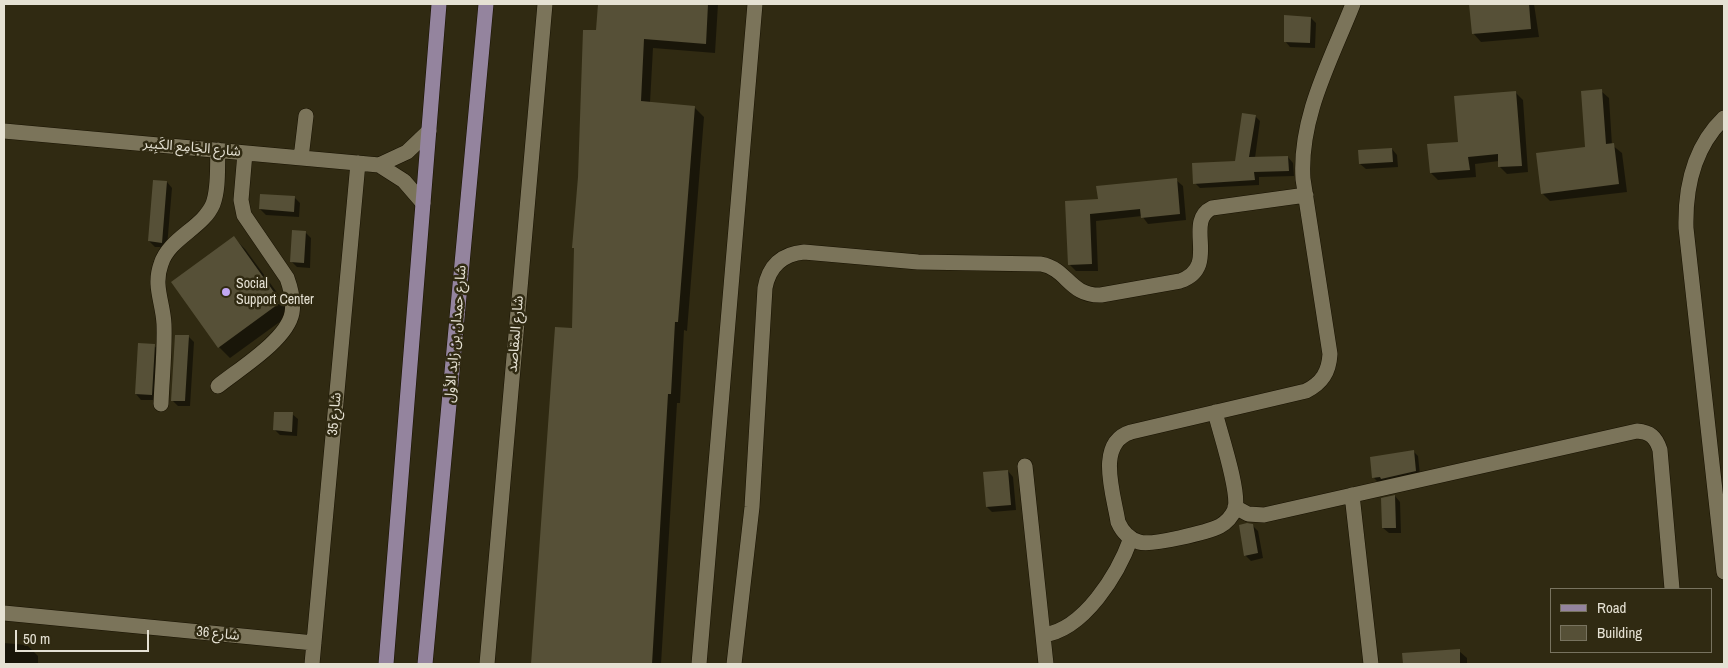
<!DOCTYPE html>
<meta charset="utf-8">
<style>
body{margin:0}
#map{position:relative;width:1728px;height:668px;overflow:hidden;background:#302a12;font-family:"Archivo Narrow",sans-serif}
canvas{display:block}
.frame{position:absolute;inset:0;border:5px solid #e5e1d3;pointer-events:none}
.legend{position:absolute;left:1550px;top:588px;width:162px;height:65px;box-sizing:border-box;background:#302a12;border:1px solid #78735f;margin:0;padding:6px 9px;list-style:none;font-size:15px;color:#e5e1d3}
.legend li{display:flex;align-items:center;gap:10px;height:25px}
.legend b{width:25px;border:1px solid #78735f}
.scale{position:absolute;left:15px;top:630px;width:134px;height:22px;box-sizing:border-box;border:2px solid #e5e1d3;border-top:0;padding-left:6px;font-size:15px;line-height:18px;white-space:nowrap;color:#e5e1d3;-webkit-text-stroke:4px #302a12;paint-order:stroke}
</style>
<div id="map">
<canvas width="1728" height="668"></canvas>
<div class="frame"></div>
<ul class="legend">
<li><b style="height:6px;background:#94849e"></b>Road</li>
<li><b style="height:14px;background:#565037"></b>Building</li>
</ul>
<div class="scale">50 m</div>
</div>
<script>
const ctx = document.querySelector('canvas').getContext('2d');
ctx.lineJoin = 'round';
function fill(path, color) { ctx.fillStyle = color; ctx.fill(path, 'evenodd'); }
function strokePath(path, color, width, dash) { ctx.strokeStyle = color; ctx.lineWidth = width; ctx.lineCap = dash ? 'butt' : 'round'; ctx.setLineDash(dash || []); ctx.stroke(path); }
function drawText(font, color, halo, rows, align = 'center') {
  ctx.font = font + ' "Archivo Narrow","Noto Sans Arabic",sans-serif'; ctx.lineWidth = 5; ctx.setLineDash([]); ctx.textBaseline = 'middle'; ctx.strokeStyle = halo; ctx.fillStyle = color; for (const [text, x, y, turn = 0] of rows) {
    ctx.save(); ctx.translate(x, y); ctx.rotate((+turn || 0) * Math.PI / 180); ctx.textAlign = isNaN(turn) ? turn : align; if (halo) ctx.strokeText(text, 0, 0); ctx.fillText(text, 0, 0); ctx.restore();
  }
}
fill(new Path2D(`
 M 600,4 L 718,4 L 715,53 L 653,48 L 650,103 L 695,108 L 704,117 L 687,331 L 684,330 L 680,403 L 677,403 L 661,664 L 532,664 L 556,328 L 573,329 L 576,250 L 573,247 Z
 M 1470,4 L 1534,4 L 1539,37 L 1481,42 L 1473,33 Z
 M 1311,18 L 1316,23 L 1315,48 L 1290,47 L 1285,41 Z
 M 1601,91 L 1609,98 L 1612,145 L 1622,153 L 1627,192 L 1550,201 L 1542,193 L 1586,148 Z
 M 1516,93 L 1523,100 L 1528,172 L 1507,174 L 1499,166 L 1499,161 L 1475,164 L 1476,177 L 1438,180 L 1431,173 Z
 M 1255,116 L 1260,121 L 1255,158 L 1288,157 L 1293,163 L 1294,176 L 1259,177 L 1259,185 L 1200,188 L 1195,183 L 1236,162 Z
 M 1392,149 L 1397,155 L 1398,167 L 1366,169 L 1360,164 Z
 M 1176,180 L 1183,186 L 1186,220 L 1148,224 L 1142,216 L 1096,221 L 1098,271 L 1076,271 L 1070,265 L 1067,202 L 1099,200 Z
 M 167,182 L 172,188 L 167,247 L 155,247 L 149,241 Z
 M 294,197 L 300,203 L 299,217 L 266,215 L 260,209 Z
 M 305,232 L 311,238 L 310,268 L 297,267 L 291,261 Z
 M 234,238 L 245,249 L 292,313 L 230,358 L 219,347 Z
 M 189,337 L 194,342 L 190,406 L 178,406 L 172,400 Z
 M 154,346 L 160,351 L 157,400 L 141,400 L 136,394 Z
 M 292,414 L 298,419 L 297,436 L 280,435 L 275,430 Z
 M 1413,451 L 1418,456 L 1420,475 L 1378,482 L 1374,478 Z
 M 1008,471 L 1013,477 L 1016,510 L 992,512 L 987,507 Z
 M 1395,496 L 1400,502 L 1401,533 L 1389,533 L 1383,528 Z
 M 1252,525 L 1258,531 L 1263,558 L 1251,561 L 1245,555 Z
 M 4,643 L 27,645 L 38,656 L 38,664 L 4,664 Z
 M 1459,651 L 1467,658 L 1467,664 L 1391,664 L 1420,663 Z`), '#0007');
fill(new Path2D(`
 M 598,4 L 708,4 L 706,44 L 644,39 L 641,101 L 695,106 L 678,322 L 675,322 L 671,394 L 668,394 L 652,664 L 531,664 L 555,327 L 572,328 L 574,248 L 572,248 L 578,177 L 583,30 L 596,30 Z
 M 1469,4 L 1529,4 L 1531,29 L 1472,34 Z
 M 1284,15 L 1311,17 L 1310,43 L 1284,42 Z
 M 1602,89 L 1606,144 L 1614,143 L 1619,184 L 1541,194 L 1536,153 L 1585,147 L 1581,91 Z
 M 1516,91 L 1522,166 L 1498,167 L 1498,154 L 1468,157 L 1470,170 L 1430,173 L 1427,144 L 1458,142 L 1454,96 Z
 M 1242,113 L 1256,115 L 1249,157 L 1288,156 L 1289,171 L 1254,172 L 1255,180 L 1193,184 L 1192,163 L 1235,161 Z
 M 1392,148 L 1393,162 L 1359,164 L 1358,150 Z
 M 1177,178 L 1180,214 L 1141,218 L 1140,209 L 1090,214 L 1092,264 L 1068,265 L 1065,201 L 1098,199 L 1096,186 Z
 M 153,180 L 167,181 L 162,243 L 148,241 Z
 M 260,194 L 295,196 L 294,212 L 259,209 Z
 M 292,230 L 306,231 L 304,263 L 290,262 Z
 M 234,236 L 281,302 L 218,348 L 171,282 Z
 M 175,335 L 189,335 L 185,401 L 171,401 Z
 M 138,343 L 155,344 L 152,395 L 135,394 Z
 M 274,412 L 293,412 L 292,432 L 273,430 Z
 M 1414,450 L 1416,471 L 1381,479 L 1380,477 L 1372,478 L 1370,457 Z
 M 1008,470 L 1011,505 L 986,507 L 983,472 Z
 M 1395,495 L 1396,528 L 1382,528 L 1381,498 Z
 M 1247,523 L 1253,524 L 1258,553 L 1244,556 L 1239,525 Z
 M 1460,649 L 1460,664 L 1403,664 L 1402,653 Z`), '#565037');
const minor = new Path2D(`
 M 1724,118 C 1694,147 1685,188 1686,228 L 1724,572
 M 4,131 L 379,165 L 407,152 L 429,131
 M 301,158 L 306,116
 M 379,165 L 404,181 L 423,203
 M 218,386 C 239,369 287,340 292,313 C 294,301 291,289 287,278 L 244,215 L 241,200 L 245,153
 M 161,404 C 162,378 165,350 164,324 C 163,302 153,286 161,264 C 169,238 203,228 213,204 C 219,188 217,167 218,150
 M 1215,412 C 1220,433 1240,491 1235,509 C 1232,516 1227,522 1220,526 C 1208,532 1152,546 1139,542 C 1129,539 1122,531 1118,522 C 1114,495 1095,443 1131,432 L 1306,391 C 1322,383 1329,372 1330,354 L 1303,179 C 1299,117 1331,60 1353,4
 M 1025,466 L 1046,664
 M 1352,495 L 1371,664
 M 1235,507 L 1248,514 L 1264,515 L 1637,431 C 1650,432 1656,437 1660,450 L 1672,589
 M 4,613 L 314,643
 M 1043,635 C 1084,630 1118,574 1131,538
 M 312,664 L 358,163
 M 487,664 L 545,4
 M 699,664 L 755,4
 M 734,664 L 752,507 L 765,288 C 769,266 782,254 804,252 L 918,262 L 1041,264 C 1068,269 1069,296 1101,295 L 1180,281 C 1221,267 1183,222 1212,208 L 1306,195`);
const major = new Path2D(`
 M 386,664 L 439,4
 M 425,664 L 486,4`);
strokePath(minor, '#181200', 16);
strokePath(major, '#181200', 16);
strokePath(minor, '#7b745a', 15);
strokePath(major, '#94849e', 15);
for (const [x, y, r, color] of [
 [226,292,5,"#c2a8f3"]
]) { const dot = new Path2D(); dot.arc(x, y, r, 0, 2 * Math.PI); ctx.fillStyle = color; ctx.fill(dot); strokePath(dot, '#302a12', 2); }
drawText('14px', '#e5e1d3', '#302a12', [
 ["شارع الجَامِع الكَبِير",192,148,5],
 ["شارع حمدان بن زايد الأول",456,334,-85],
 ["شارع المقاصد",516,334,-85],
 ["شارع 35",335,414,-85],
 ["شارع 36",218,634,6]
]);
drawText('14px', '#e5e1d3', '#302a12', [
 ["Social",236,284],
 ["Support Center",236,300]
], 'left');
</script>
